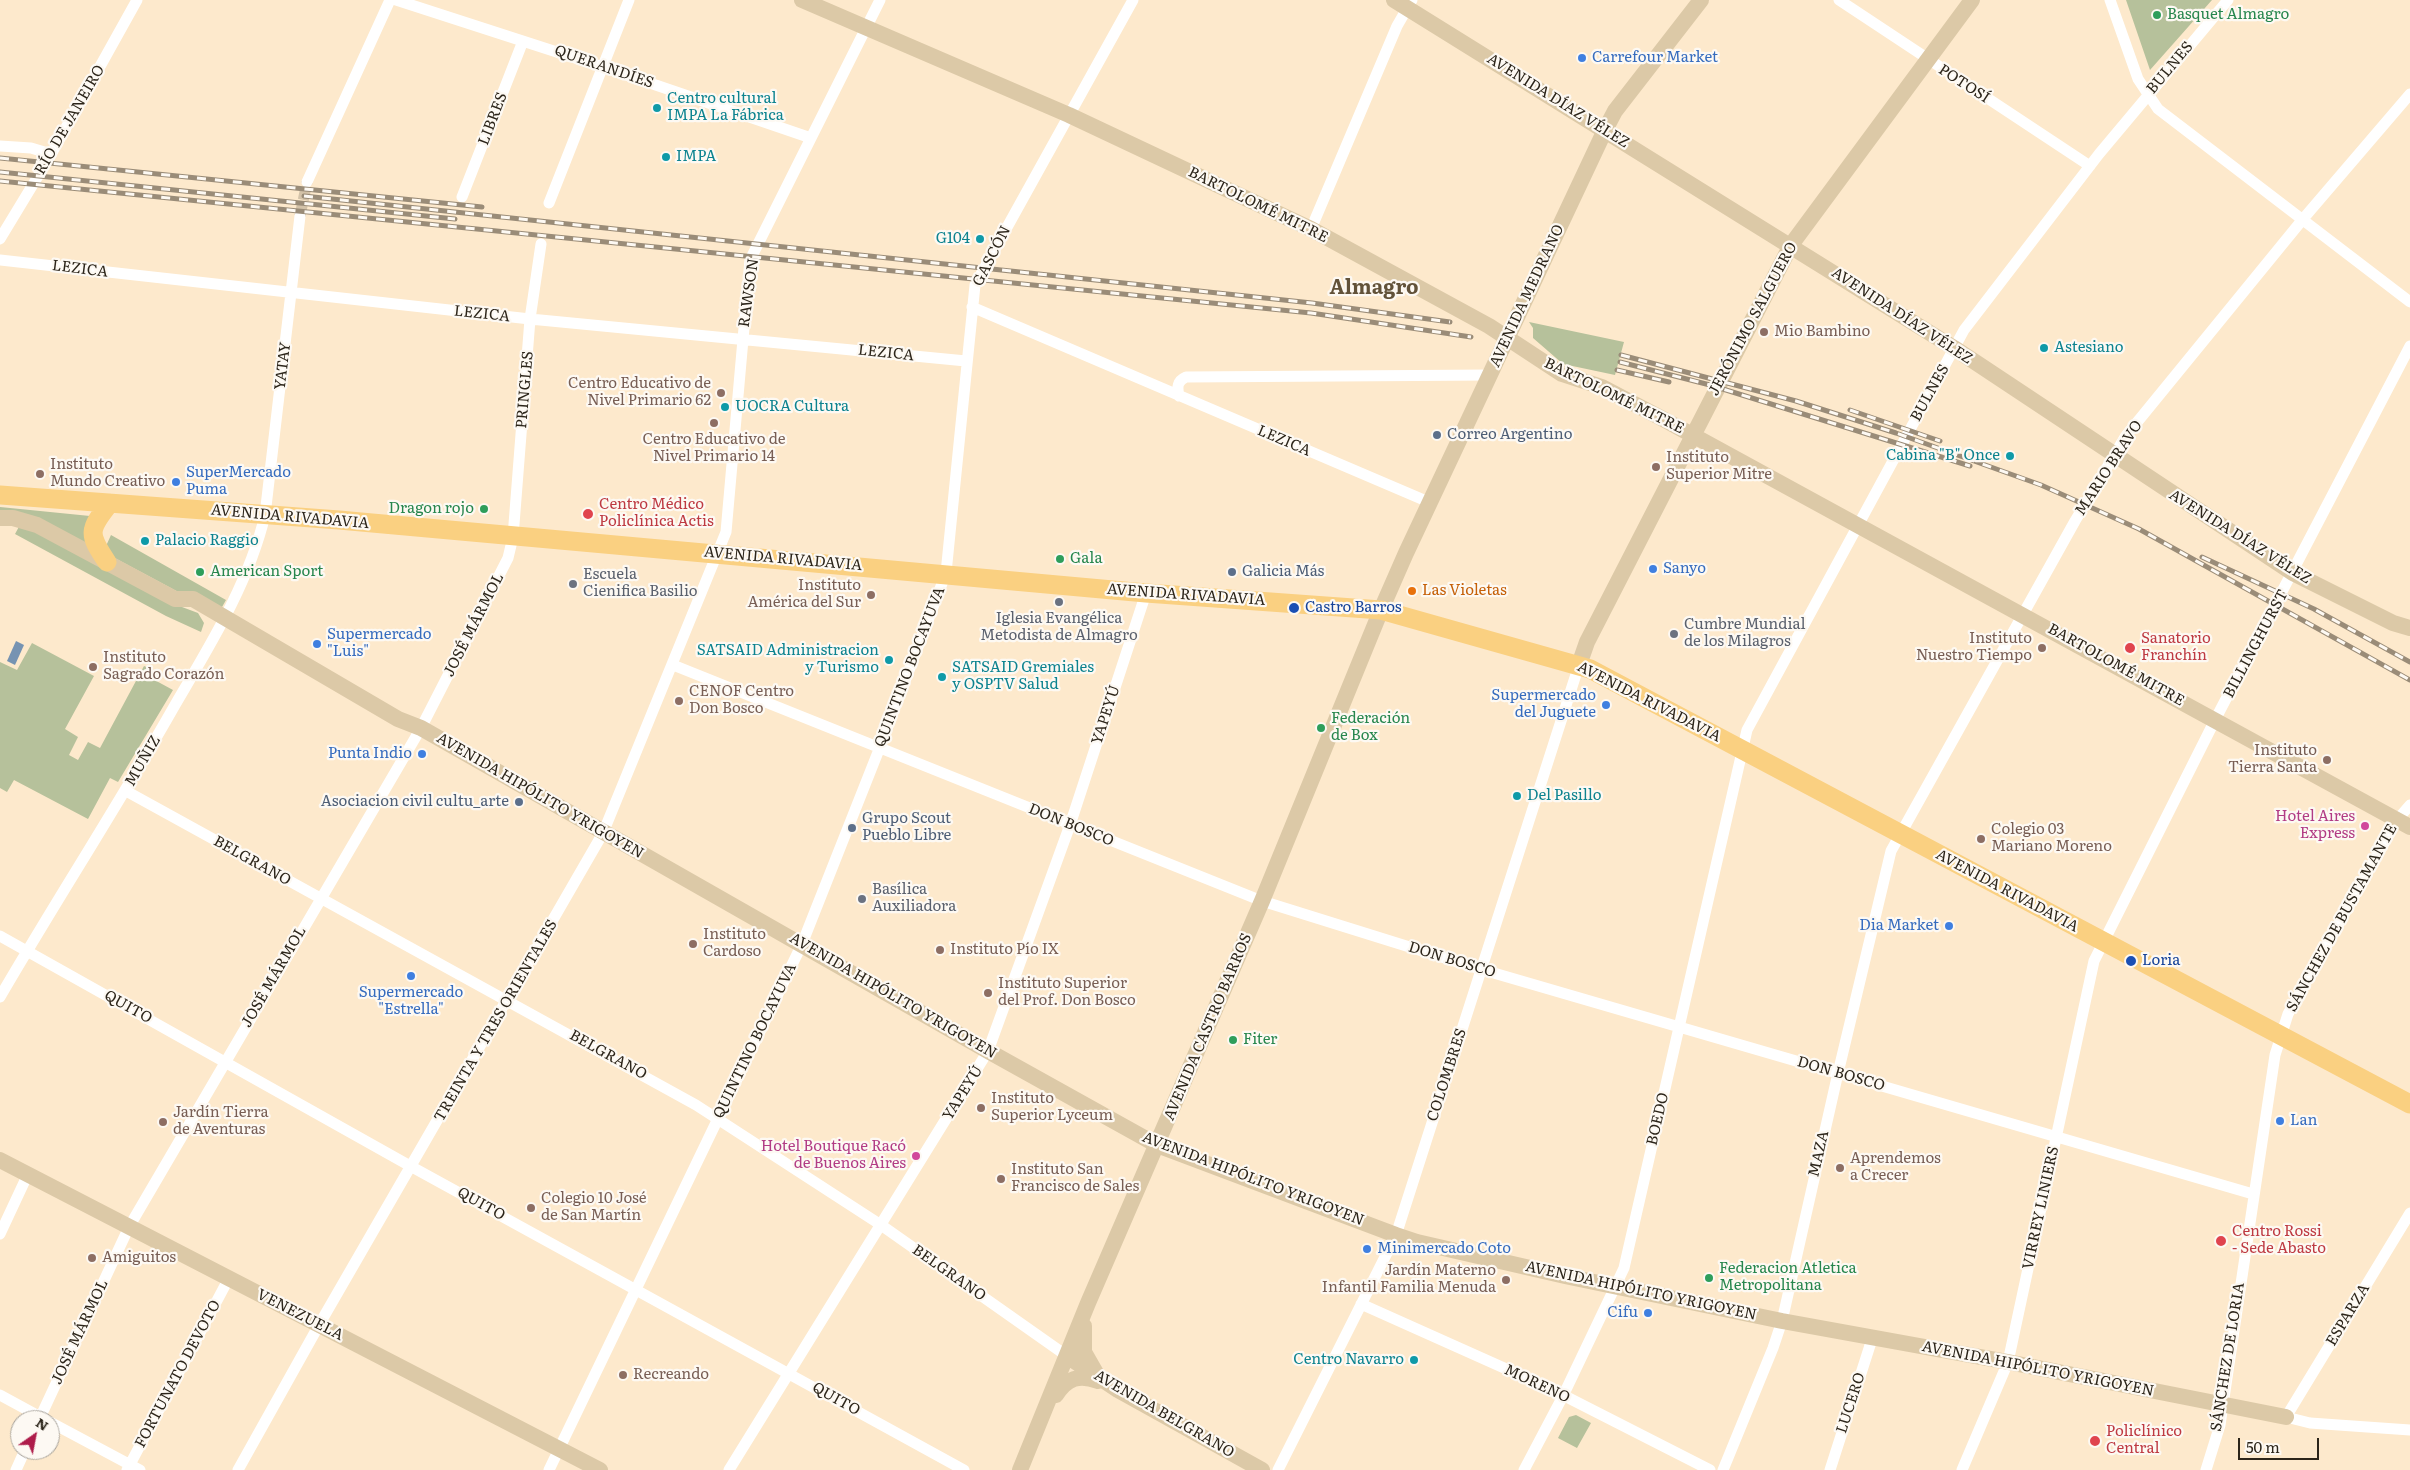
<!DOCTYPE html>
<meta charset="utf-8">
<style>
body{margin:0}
#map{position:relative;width:2410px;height:1470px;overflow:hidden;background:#fde9cc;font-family:Literata,serif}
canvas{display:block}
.north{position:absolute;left:10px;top:1410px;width:50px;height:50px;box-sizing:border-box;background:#fdf9f3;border:1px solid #a9a49c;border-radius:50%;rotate:33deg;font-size:14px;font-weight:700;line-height:20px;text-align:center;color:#2c251a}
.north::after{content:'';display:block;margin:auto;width:18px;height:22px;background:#ae1c4a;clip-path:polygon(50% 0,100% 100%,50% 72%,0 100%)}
.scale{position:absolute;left:2238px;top:1438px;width:81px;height:22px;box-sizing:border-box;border:2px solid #2c251a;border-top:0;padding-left:6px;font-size:15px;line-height:18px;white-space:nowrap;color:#2c251a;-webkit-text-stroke:4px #fdf9f3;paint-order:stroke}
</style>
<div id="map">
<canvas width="2410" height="1470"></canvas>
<div class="north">N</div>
<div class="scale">50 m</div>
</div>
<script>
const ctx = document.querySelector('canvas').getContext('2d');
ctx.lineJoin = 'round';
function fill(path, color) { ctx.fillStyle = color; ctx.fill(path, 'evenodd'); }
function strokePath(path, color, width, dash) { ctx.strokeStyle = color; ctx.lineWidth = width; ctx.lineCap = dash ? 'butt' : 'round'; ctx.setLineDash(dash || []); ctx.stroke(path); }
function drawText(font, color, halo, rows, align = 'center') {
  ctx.font = font + ' Literata,serif'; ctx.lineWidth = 4.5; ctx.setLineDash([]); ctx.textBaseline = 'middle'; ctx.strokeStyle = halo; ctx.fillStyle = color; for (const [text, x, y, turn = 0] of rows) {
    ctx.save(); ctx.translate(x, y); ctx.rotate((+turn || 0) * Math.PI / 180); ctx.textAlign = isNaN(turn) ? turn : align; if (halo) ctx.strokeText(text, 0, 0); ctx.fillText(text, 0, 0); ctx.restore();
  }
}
fill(new Path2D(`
 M 2126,0 L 2212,0 L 2150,70 Z
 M 1529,322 L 1624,342 L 1615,375 L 1563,364 L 1533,338 L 1533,328 Z
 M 0,507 L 90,516 L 87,547 L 0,513 Z
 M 21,523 L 174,604 L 198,613 L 204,623 L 201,632 L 166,616 L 15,534 Z
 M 111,535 L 226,600 L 222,607 L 182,594 L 109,555 L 106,546 Z
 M 32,643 L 94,676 L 65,729 L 78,737 L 69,755 L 78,760 L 88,742 L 100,748 L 144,666 L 153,670 L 149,677 L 173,690 L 118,782 L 110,778 L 88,819 L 14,780 L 7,792 L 0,788 L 0,662 L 17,670 Z
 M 1576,1415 L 1591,1423 L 1577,1448 L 1558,1438 L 1569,1417 Z`), '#b6c19b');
fill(new Path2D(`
 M 16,641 L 24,645 L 15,665 L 7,661 Z`), '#7693b2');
strokePath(new Path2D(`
 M 300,216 L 307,182`), '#d3c2a8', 11, [11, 5.5]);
strokePath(new Path2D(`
 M 396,0 L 603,67 L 811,138
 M 1839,0 L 2090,166
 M 2110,0 L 2138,79 L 2158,109 L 2410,302
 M 0,146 L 31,148 L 51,154
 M 307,182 L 390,0
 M 462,197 L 523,41
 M 549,203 L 629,0
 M 1311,229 L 1397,26 L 1412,0
 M 0,239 L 49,158 L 137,0
 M 0,260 L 530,319 L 966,361
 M 972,307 L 1431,503
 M 1179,396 C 1177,387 1177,381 1186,377 L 1490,375
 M 673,665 L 1262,901 L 1480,969 L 2253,1194
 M 126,791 L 696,1105 L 881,1225 L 1067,1356
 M 0,936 L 412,1167 L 964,1470
 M 0,997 C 57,899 119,804 175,705 C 210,645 249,583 265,515 L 300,216
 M 2410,1213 L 2286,1417 L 2310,1423 L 2410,1430
 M 0,1234 L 28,1174
 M 1361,1304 L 1551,1389 L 1710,1470
 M 0,1395 L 46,1420
 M 39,1420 L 129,1227 L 421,728 L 508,558 L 513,537 L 530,319 L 541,244
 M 50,1422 L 140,1470
 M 16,1470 L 25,1450
 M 127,1470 L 229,1278
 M 238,1470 L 319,1325 L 603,833 L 726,532 L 750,260 L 880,0
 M 549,1470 L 802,944 L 880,747 L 946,573 L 975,285 L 1133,0
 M 729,1470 L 988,1051 L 1070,825 L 1146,593
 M 1278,1470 L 1396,1235 L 1579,665
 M 1524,1470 L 1563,1396 L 1624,1268 L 1747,730 L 1964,330 L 2099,154 L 2228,0
 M 1723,1470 L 1773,1348 L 1782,1321 L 1838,1073 L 1891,851 L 2075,521 L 2125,437 L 2303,219 L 2410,94
 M 1830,1470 L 1873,1336
 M 1962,1470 L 2008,1362 L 2094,961 L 2215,720 L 2410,346
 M 2206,1470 L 2220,1425 L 2275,1055 L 2288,1014 L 2397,820 L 2410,805`), '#fff', 11);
strokePath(new Path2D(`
 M 802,0 L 1069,115 L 1311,229 L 1489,326 L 1562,374 L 1602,387 L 1663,419 L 2410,827
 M 1394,0 L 1954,348 L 2293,573 L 2393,623 L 2410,628
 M 0,518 L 13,518 L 37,525 L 175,599 L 193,599 L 398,719 L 421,728 L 988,1051 L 1157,1145 L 1396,1235 L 1417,1242 L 1565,1276 L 1782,1321 L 2008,1362 L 2286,1417
 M 1579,665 L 1587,642 L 1791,245 L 1972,0
 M 0,1160 L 600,1470
 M 1084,1326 L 1084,1352 L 1096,1373
 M 1067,1356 L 1118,1390 L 1262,1470
 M 1056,1395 C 1067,1378 1079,1374 1098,1381
 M 1020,1470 L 1088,1303 L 1262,901 L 1381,610 L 1406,553 L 1605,130 L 1615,111 L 1701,0`), '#dcc9a7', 16);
strokePath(new Path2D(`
 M 0,495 L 339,520 L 1146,593 L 1381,610 L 1590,669 L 2410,1104
 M 107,562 C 88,534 88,530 110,503`), '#fad081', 19);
const rail = new Path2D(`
 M 0,158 L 482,207
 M 0,172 L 455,219
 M 0,181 L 1311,313 L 1471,337
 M 304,196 L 1312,303 L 1450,322
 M 1621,355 L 1796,401 L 1896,433 L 2041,485 L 2139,529 L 2410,680
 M 1620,362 L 1710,385 L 1970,466
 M 1617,370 L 1669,382
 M 1850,410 L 1940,441
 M 2202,557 L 2314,609 L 2410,662`);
strokePath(rail, '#9a8c78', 5);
strokePath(rail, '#fdf9f3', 3, [9]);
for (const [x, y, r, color] of [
 [2157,15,5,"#2e9e5b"],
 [1582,58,5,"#3f7fe0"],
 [657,108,5,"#0f9aa8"],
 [666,157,5,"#0f9aa8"],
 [980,239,5,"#0f9aa8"],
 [1764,332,5,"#8d6e63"],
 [2044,348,5,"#0f9aa8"],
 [721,393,5,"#8d6e63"],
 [725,407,5,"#0f9aa8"],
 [714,423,5,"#8d6e63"],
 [1437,435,5,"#5c6f8a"],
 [2010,456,5,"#0f9aa8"],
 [1656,467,5,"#8d6e63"],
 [40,474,5,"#8d6e63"],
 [176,482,5,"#3f7fe0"],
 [484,509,5,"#2e9e5b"],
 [588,514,6,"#e0444e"],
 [145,541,5,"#0f9aa8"],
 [1060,559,5,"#2e9e5b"],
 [1653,569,5,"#3f7fe0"],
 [200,572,5,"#2e9e5b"],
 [1232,572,5,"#5c6f8a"],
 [573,584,5,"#6b7280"],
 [1412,591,5,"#e8710a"],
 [871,595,5,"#8d6e63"],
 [1059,602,5,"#6b7280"],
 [1294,608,6,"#1a4fb4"],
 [1674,634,5,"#6b7280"],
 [317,644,5,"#3f7fe0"],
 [2042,648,5,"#8d6e63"],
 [2130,648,6,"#e0444e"],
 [889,660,5,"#0f9aa8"],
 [93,667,5,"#8d6e63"],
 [942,677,5,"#0f9aa8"],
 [679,701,5,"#8d6e63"],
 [1606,705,5,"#3f7fe0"],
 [1321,728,5,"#2e9e5b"],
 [422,754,5,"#3f7fe0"],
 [2327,760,5,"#8d6e63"],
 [1517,796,5,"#0f9aa8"],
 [519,802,5,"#5c6f8a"],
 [2365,826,5,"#d1479c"],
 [852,828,5,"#5c6f8a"],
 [1981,839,5,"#8d6e63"],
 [862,899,5,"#6b7280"],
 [1949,926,5,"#3f7fe0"],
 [693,944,5,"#8d6e63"],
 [940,950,5,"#8d6e63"],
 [2131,961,6,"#1a4fb4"],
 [411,976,5,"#3f7fe0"],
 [988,993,5,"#8d6e63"],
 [1233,1040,5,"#2e9e5b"],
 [981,1108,5,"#8d6e63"],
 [2280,1121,5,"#3f7fe0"],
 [163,1122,5,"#8d6e63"],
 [916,1156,5,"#d1479c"],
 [1840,1168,5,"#8d6e63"],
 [1001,1179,5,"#8d6e63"],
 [531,1208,5,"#8d6e63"],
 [2221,1241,6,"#e0444e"],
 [1367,1249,5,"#3f7fe0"],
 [92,1258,5,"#8d6e63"],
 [1709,1278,5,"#2e9e5b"],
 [1506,1280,5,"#8d6e63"],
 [1648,1313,5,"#3f7fe0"],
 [1414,1360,5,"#0f9aa8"],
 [623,1375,5,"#8d6e63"],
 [2095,1441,6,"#e0444e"]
]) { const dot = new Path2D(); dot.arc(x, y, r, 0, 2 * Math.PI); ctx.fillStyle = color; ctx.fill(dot); strokePath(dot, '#fdf9f3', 2); }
drawText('15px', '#27864d', '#fdf9f3', [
 ["Basquet Almagro",2167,15],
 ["Dragon rojo",474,509,"right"],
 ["Gala",1070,559],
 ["American Sport",210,572],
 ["Federación",1331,719],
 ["de Box",1331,736],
 ["Fiter",1243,1040],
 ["Federacion Atletica",1719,1269],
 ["Metropolitana",1719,1286]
], 'left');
drawText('15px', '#366cbe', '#fdf9f3', [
 ["Carrefour Market",1592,58],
 ["SuperMercado",186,473],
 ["Puma",186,490],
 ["Sanyo",1663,569],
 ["Supermercado",327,635],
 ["\"Luis\"",327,652],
 ["Supermercado",1596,696,"right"],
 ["del Juguete",1596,713,"right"],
 ["Punta Indio",412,754,"right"],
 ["Dia Market",1939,926,"right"],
 ["Supermercado",411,993,"center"],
 ["\"Estrella\"",411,1010,"center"],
 ["Lan",2290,1121],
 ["Minimercado Coto",1377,1249],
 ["Cifu",1638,1313,"right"]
], 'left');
drawText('15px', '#2c251a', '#fdf9f3', [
 ["QUERANDÍES",604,67,19],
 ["BULNES",2170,68,-50],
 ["POTOSÍ",1964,84,33],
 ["AVENIDA DÍAZ VÉLEZ",1558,101,32],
 ["LIBRES",493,119,-69],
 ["RÍO DE JANEIRO",70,120,-60],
 ["BARTOLOMÉ MITRE",1258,205,26],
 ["GASCÓN",992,256,-63],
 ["LEZICA",80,269,7],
 ["RAWSON",749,293,-82],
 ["AVENIDA MEDRANO",1527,296,-65],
 ["LEZICA",482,314,6],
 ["AVENIDA DÍAZ VÉLEZ",1902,316,33],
 ["JERÓNIMO SALGUERO",1753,319,-62],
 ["LEZICA",886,353,6],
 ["YATAY",283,366,-83],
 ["PRINGLES",525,390,-85],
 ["BULNES",1930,393,-61],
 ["BARTOLOMÉ MITRE",1614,396,26],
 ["LEZICA",1284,441,23],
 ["MARIO BRAVO",2109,468,-57],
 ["AVENIDA RIVADAVIA",290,517,5],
 ["AVENIDA DÍAZ VÉLEZ",2240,537,32],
 ["AVENIDA RIVADAVIA",783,559,5],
 ["AVENIDA RIVADAVIA",1186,595,4],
 ["JOSÉ MÁRMOL",474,625,-63],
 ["BILLINGHURST",2256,644,-62],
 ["BARTOLOMÉ MITRE",2116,665,29],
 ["QUINTINO BOCAYUVA",910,667,-69],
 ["AVENIDA RIVADAVIA",1649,702,27],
 ["YAPEYÚ",1106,715,-72],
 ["MUÑIZ",143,761,-60],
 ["AVENIDA HIPÓLITO YRIGOYEN",540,796,30],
 ["DON BOSCO",1071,825,22],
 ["BELGRANO",252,861,29],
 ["AVENIDA RIVADAVIA",2007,891,28],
 ["SÁNCHEZ DE BUSTAMANTE",2342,918,-61],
 ["DON BOSCO",1452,960,17],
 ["JOSÉ MÁRMOL",274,977,-60],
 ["AVENIDA HIPÓLITO YRIGOYEN",893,996,30],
 ["QUITO",128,1007,29],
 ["TREINTA Y TRES ORIENTALES",496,1021,-60],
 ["AVENIDA CASTRO BARROS",1208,1027,-67],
 ["QUINTINO BOCAYUVA",755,1041,-64],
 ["BELGRANO",608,1055,29],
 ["DON BOSCO",1841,1074,16],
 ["COLOMBRES",1447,1075,-72],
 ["YAPEYÚ",963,1093,-58],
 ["BOEDO",1658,1119,-77],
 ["MAZA",1819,1154,-77],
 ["AVENIDA HIPÓLITO YRIGOYEN",1253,1179,21],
 ["QUITO",481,1204,29],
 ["VIRREY LINIERS",2041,1208,-78],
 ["BELGRANO",949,1273,35],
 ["AVENIDA HIPÓLITO YRIGOYEN",1641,1291,12],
 ["VENEZUELA",300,1315,27],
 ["ESPARZA",2348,1315,-59],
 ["JOSÉ MÁRMOL",80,1332,-65],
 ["SÁNCHEZ DE LORIA",2228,1357,-81],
 ["AVENIDA HIPÓLITO YRIGOYEN",2038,1369,11],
 ["FORTUNATO DEVOTO",178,1374,-62],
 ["MORENO",1537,1384,25],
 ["QUITO",836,1399,29],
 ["LUCERO",1851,1403,-72],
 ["AVENIDA BELGRANO",1164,1414,30]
]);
drawText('15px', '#0d838f', '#fdf9f3', [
 ["Centro cultural",667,99],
 ["IMPA La Fábrica",667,116],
 ["IMPA",676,157],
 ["G104",970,239,"right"],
 ["Astesiano",2054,348],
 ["UOCRA Cultura",735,407],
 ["Cabina \"B\" Once",2000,456,"right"],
 ["Palacio Raggio",155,541],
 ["SATSAID Administracion",879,651,"right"],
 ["y Turismo",879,668,"right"],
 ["SATSAID Gremiales",952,668],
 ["y OSPTV Salud",952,685],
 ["Del Pasillo",1527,796],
 ["Centro Navarro",1404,1360,"right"]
], 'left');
drawText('15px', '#785e54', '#fdf9f3', [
 ["Mio Bambino",1774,332],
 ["Centro Educativo de",711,384,"right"],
 ["Nivel Primario 62",711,401,"right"],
 ["Centro Educativo de",714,440,"center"],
 ["Nivel Primario 14",714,457,"center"],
 ["Instituto",1666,458],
 ["Superior Mitre",1666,475],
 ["Instituto",50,465],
 ["Mundo Creativo",50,482],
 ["Instituto",861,586,"right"],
 ["América del Sur",861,603,"right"],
 ["Instituto",2032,639,"right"],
 ["Nuestro Tiempo",2032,656,"right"],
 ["Instituto",103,658],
 ["Sagrado Corazón",103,675],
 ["CENOF Centro",689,692],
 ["Don Bosco",689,709],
 ["Instituto",2317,751,"right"],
 ["Tierra Santa",2317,768,"right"],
 ["Colegio 03",1991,830],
 ["Mariano Moreno",1991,847],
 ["Instituto",703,935],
 ["Cardoso",703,952],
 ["Instituto Pío IX",950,950],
 ["Instituto Superior",998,984],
 ["del Prof. Don Bosco",998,1001],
 ["Instituto",991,1099],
 ["Superior Lyceum",991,1116],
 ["Jardín Tierra",173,1113],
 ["de Aventuras",173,1130],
 ["Aprendemos",1850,1159],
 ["a Crecer",1850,1176],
 ["Instituto San",1011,1170],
 ["Francisco de Sales",1011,1187],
 ["Colegio 10 José",541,1199],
 ["de San Martín",541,1216],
 ["Amiguitos",102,1258],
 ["Jardín Materno",1496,1271,"right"],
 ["Infantil Familia Menuda",1496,1288,"right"],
 ["Recreando",633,1375]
], 'left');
drawText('15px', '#4e5e75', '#fdf9f3', [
 ["Correo Argentino",1447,435],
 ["Galicia Más",1242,572],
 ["Asociacion civil cultu_arte",509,802,"right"],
 ["Grupo Scout",862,819],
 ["Pueblo Libre",862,836]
], 'left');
drawText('15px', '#be3a42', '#fdf9f3', [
 ["Centro Médico",599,505],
 ["Policlínica Actis",599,522],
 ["Sanatorio",2141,639],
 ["Franchín",2141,656],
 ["Centro Rossi",2232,1232],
 ["- Sede Abasto",2232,1249],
 ["Policlínico",2106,1432],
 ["Central",2106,1449]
], 'left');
drawText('15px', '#5b616d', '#fdf9f3', [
 ["Escuela",583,575],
 ["Cienifica Basilio",583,592],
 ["Iglesia Evangélica",1059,619,"center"],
 ["Metodista de Almagro",1059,636,"center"],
 ["Cumbre Mundial",1684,625],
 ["de los Milagros",1684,642],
 ["Basílica",872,890],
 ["Auxiliadora",872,907]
], 'left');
drawText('15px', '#c56008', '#fdf9f3', [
 ["Las Violetas",1422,591]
], 'left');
drawText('15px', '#164399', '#fdf9f3', [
 ["Castro Barros",1305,608],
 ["Loria",2142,961]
], 'left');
drawText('15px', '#b23c85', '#fdf9f3', [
 ["Hotel Aires",2355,817],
 ["Express",2355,834],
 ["Hotel Boutique Racó",906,1147],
 ["de Buenos Aires",906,1164]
], 'right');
drawText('bold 20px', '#625239', '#fdf9f3', [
 ["Almagro",1374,288]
]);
</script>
